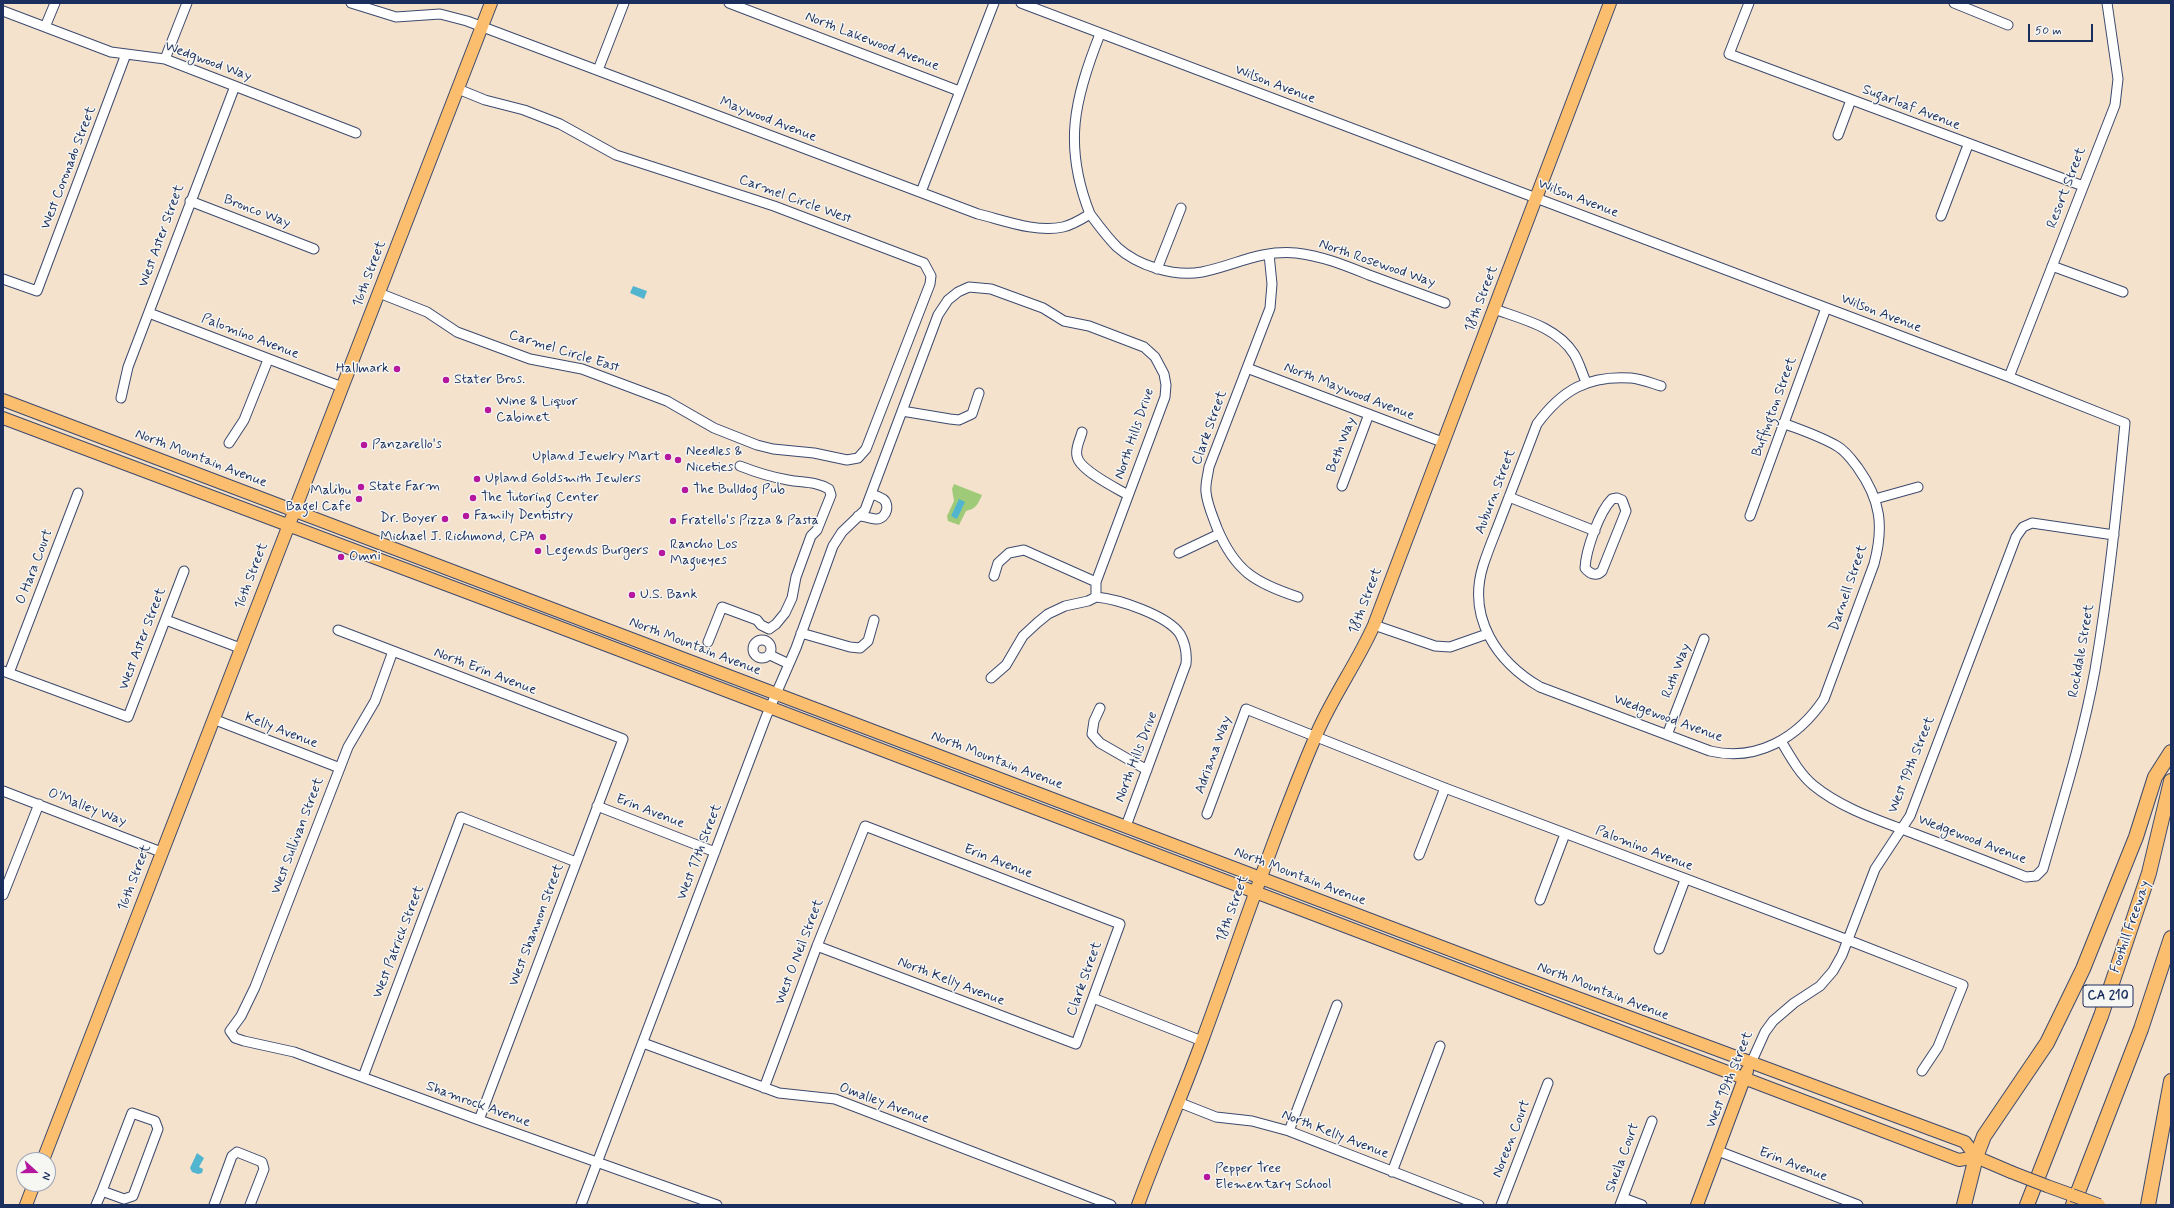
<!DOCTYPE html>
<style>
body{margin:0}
#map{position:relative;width:2174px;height:1208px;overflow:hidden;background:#f5e2cc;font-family:Mynerve,sans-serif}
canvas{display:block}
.frame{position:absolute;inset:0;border:4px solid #1b2f5e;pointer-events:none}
.north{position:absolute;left:16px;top:1152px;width:40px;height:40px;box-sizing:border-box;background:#f6f6f2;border:1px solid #9ea6b7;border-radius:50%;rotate:111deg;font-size:11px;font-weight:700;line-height:16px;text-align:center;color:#1b2f5e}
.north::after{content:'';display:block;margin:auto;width:14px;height:18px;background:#b5179e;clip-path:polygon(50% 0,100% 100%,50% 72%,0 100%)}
.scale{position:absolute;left:2028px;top:24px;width:65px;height:18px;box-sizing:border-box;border:2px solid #1b2f5e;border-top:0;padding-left:5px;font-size:12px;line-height:14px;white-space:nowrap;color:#1b2f5e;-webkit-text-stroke:3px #f6f6f2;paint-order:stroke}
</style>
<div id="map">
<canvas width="2174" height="1208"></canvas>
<div class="frame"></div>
<div class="north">N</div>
<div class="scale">50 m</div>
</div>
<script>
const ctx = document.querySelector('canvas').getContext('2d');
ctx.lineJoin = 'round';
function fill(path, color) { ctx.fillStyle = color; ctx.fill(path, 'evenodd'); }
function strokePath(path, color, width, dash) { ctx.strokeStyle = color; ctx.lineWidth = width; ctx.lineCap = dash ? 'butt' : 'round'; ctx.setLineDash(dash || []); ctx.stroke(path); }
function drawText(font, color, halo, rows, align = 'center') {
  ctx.font = font + ' Mynerve,sans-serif'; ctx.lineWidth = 3; ctx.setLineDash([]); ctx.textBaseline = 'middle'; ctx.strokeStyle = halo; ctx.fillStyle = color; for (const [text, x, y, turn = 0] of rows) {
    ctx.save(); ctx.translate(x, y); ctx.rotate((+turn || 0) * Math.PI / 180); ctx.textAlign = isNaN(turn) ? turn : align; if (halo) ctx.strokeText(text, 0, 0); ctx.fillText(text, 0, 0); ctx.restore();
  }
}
fill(new Path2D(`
 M 954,484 L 982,495 C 978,504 976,509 966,511 L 959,525 L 948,521 L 947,516 L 954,501 L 952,489 Z`), '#9fcb78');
fill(new Path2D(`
 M 633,286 L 647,291 L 644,299 L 630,293 Z
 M 959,499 L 965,502 L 957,519 L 951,516 Z
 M 197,1153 L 204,1158 L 199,1167 L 203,1169 L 202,1173 L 198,1174 L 192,1172 L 190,1168 Z`), '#51b5d0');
const minor = new Path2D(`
 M 351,3 L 396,17 L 440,14 L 467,21 L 978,214 C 1003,220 1036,233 1063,227 C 1072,225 1082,219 1090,214 C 1099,226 1107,237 1117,247 C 1138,266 1174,277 1202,272 C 1236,265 1259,250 1296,253 C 1322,256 1344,265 1369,275 C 1394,284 1420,294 1445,303
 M 729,3 L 959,91
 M 1021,3 L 2009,377 L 2125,423 C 2117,506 2109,588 2095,670 C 2083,737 2062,803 2043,869 L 2036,876 L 2026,877 C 1989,862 1952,848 1915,834 C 1881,821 1842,809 1813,785 C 1799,773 1790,756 1781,741
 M 1749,3 L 1729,54 L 2083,186
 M 1954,3 L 2008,25
 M 3,11 L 111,52 L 165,59 L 356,133
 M 45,27 L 55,3
 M 165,59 L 187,3
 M 598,70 L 624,3
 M 1838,135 L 1851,100
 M 921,192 L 994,3
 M 190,201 L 314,249
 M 1090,214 C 1063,146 1074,100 1100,34
 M 1941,216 L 1968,145
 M 1269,254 L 1272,284 L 1270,308 L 1209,467 C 1208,475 1205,484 1206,492 C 1207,504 1213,517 1217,528 C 1235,571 1255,583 1298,597
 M 2052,266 L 2123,292
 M 1157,269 L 1181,208
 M 3,279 L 37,291 L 126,54
 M 379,293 L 427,312 L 457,332 L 530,359 L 582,369 L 667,401 L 714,428 L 757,445 L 773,449 L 814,453 L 847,460 L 858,458 L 866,449 L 930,284 L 931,276 L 924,263 L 774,206 L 616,155 L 560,124 L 524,110 L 485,100 L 458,89
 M 1494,309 C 1522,319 1557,327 1574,354 C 1579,362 1582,373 1586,382
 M 149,313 L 342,387
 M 1247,368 L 1442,442
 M 2009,377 L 2115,105 L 2118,79 L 2107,3
 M 1661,386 C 1651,383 1641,379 1631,378 C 1588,375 1562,390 1537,424 C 1525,455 1513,486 1501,518 C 1495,534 1488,550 1483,566 C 1467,618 1497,662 1540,687 L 1710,751 C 1757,762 1798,738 1824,699 L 1874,564 C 1884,527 1881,500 1858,468 C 1852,460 1846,451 1837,446 C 1820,436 1801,430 1783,423
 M 121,398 L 128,367 L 235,86
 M 902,411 L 950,419 L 959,420 L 972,414 L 979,393
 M 1082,432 C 1080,440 1075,448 1077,456 C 1079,470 1116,488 1128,495
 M 229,443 L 244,420 L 268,360
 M 740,466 C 755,472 771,477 788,480 C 804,483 814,481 829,489 L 831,495 L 817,530 L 811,536 L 796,577 L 792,598 L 785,613 L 776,624 L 769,629
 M 1342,486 L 1369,414
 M 1509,497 L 1595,531
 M 1617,498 L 1622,500 L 1626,511 L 1602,571 C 1596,577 1590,574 1585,568 C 1586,550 1599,512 1612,499 Z
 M 1875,499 L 1918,487
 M 858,516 C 864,516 872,519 877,519 C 887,518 890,504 883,499 C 880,497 875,495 871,494
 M 1750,516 L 1826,308
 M 1179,553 L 1219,534
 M 994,576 L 998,563 L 1009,553 L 1024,550 L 1096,582
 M 166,620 L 240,648
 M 1374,625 L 1435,646 L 1450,647 L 1487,634
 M 338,630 L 623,739 L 479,1120
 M 801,633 L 850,647 L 860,648 L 868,641 L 874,620
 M753 649a9 9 0 1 1 18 0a9 9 0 1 1-18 0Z
 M 708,642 L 722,607 L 757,620 L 761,625 L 769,629
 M 393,651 L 375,701 L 348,747 L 255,987 L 241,1016 L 230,1031 L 235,1038 L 244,1041 L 294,1052 L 479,1120 L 717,1205
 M 770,655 L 789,664
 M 3,671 L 128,717 L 184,571
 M 9,673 L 78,493
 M 991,678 L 1006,665 L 1023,636 L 1037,623 L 1048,614 L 1065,606 L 1088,601 L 1096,597
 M 1100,708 L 1094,721 L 1092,734 L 1100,743 L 1147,770
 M 213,719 L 340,768
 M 1667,735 L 1704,639
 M 3,791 L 161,852
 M 597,806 L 715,852
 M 1207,814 L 1246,709 L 1445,788 L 1848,940 L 1963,985 L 1938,1047 L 1922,1071
 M 1419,855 L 1445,788
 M 3,895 L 39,804
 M 1540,900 L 1565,834
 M 1659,949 L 1685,880
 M 1093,998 L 1202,1041
 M 643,1043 L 779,1093 L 835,1099 L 1111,1205
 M 1751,1063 L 1765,1032 L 1773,1021 L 1794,1003 L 1820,986 L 1833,971 L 1842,955 L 1875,869 L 1910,816 L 2016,537 L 2023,527 L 2032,523 L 2114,535
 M 363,1077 L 461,817 L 576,862
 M 764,1088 L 817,946 L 865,826 L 1120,924 L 1076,1044 L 817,946
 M 1178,1102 L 1216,1117 L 1252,1121 L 1289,1131 L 1479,1205
 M 132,1113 L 155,1121 L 158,1129 L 133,1196 L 124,1199 L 102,1191 Z
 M 1289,1131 L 1337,1005
 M 1718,1151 L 1858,1205
 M 1392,1172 L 1440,1046
 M 1623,1198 L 1642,1205
 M 96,1205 L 102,1191
 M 214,1205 L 232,1156 L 237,1152 L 262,1162 L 264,1169 L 250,1205
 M 581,1205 L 766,717 L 796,648 L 833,546 L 842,532 L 865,510 L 938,315 L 948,300 L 958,292 L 969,287 L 991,289 L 1043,308 L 1064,321 L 1089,326 L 1144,347 L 1155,357 L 1164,374 L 1166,385 L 1165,397 L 1096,582 L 1096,597 C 1118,599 1167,615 1180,634 C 1185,643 1187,654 1186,664 L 1126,826
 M 1501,1205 L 1548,1083
 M 1620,1205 L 1652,1121`);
const major = new Path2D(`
 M 3,400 L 1508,972 L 1965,1142 L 1976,1157 L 2011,1172
 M 3,418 L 543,621 L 1959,1160 L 1976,1157
 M 43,1160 L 491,3
 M 2047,1186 L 2072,1195
 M 26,1205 L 34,1184
 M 1138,1205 C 1158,1150 1182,1096 1202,1041 C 1240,938 1274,834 1317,733 C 1333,696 1357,663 1374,625 L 1610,3
 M 1697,1205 L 1747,1071`);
const highway = new Path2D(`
 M 1964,1205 L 1976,1157 L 1984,1136 L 2047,1043 L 2083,969 L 2136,837 L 2155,777 L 2171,752
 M 2027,1205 L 2101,1016 L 2149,873 L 2171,781
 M 2073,1205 L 2141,1029 L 2171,938
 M 2148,1205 L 2171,1081`);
strokePath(minor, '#3c4a6e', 11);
strokePath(major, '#3c4a6e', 14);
strokePath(highway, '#3c4a6e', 16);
strokePath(minor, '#fff', 9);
strokePath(major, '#fbbe6e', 12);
strokePath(highway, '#fbbe6e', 14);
const majorBridge = new Path2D(`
 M 2011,1172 L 2047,1186
 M 2072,1195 L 2099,1205`);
strokePath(majorBridge, '#3c4a6e', 14, []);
strokePath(majorBridge, '#fbbe6e', 12);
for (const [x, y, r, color] of [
 [397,369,4,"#b5179e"],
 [446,380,4,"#b5179e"],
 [488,410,4,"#b5179e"],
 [364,445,4,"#b5179e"],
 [668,457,4,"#b5179e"],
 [678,460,4,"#b5179e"],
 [477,479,4,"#b5179e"],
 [361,487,4,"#b5179e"],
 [685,490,4,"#b5179e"],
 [473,498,4,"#b5179e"],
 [359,499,4,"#b5179e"],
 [466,516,4,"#b5179e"],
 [445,519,4,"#b5179e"],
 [673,521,4,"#b5179e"],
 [543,537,4,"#b5179e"],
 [538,551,4,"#b5179e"],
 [662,553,4,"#b5179e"],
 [341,557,4,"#b5179e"],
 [632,595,4,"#b5179e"],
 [1207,1177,4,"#b5179e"]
]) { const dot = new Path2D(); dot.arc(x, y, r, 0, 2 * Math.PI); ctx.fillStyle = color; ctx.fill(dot); strokePath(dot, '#f6f6f2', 1.5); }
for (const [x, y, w] of [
 [2108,996,50]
]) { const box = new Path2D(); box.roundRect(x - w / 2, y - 11, w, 22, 3); ctx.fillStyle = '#f6f6f2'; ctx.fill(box); strokePath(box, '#1b2f5e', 1); }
drawText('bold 13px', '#1b2f5e', null, [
 ["CA 210",2108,996]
]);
drawText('14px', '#1b2f5e', '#f6f6f2', [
 ["North Lakewood Avenue",872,42,21],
 ["Wedgwood Way",208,62,20],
 ["Wilson Avenue",1275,85,21],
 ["Sugarloaf Avenue",1911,108,21],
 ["Maywood Avenue",768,120,21],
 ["West Coronado Street",69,168,-69],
 ["Resort Street",2067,188,-69],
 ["Wilson Avenue",1578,199,21],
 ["Carmel Circle West",795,200,20],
 ["Bronco Way",257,212,21],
 ["West Aster Street",162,236,-70],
 ["North Rosewood Way",1377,264,19],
 ["16th Street",370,274,-69],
 ["18th Street",1482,299,-69],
 ["Wilson Avenue",1881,314,21],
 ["Palomino Avenue",250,337,21],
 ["Carmel Circle East",564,352,17],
 ["North Maywood Avenue",1349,392,21],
 ["Buffington Street",1775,407,-70],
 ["Clark Street",1210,428,-70],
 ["North Hills Drive",1135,434,-71],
 ["Beth Way",1342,445,-69],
 ["North Mountain Avenue",201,459,21],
 ["Auburn Street",1496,492,-69],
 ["O Hara Court",35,567,-69],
 ["16th Street",252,576,-69],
 ["Darnell Street",1849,588,-71],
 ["18th Street",1366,601,-69],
 ["West Aster Street",143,639,-69],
 ["North Mountain Avenue",695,647,21],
 ["Rockdale Street",2082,651,-80],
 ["Ruth Way",1677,671,-69],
 ["North Erin Avenue",485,672,21],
 ["Wedgewood Avenue",1668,719,20],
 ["Kelly Avenue",281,731,21],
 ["Adriana Way",1214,755,-70],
 ["North Hills Drive",1137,757,-69],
 ["North Mountain Avenue",997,761,21],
 ["West 19th Street",1912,765,-68],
 ["O'Malley Way",87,808,21],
 ["Erin Avenue",650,812,21],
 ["West Sullivan Street",298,836,-69],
 ["Wedgewood Avenue",1972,840,21],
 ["Palomino Avenue",1644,849,21],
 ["West 17th Street",700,852,-69],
 ["Erin Avenue",998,862,21],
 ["North Mountain Avenue",1300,877,21],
 ["16th Street",135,878,-69],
 ["18th Street",1233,909,-70],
 ["West Shannon Street",537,925,-69],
 ["Foothill Freeway",2131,927,-71],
 ["West Patrick Street",399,942,-69],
 ["West O Neil Street",800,952,-69],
 ["Clark Street",1085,979,-70],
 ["North Kelly Avenue",951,982,21],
 ["North Mountain Avenue",1603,992,21],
 ["West 19th Street",1730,1080,-68],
 ["Omalley Avenue",884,1104,20],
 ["Shamrock Avenue",478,1105,20],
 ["North Kelly Avenue",1335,1135,21],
 ["Noreen Court",1512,1139,-69],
 ["Sheila Court",1623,1158,-70],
 ["Erin Avenue",1793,1165,21]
]);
drawText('14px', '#1b2f5e', '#f6f6f2', [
 ["Hallmark",389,369,"right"],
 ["Stater Bros.",454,380],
 ["Wine & Liquor",496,402],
 ["Cabinet",496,418],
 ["Panzarello's",372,445],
 ["Needles &",686,452],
 ["Niceties",686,468],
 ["Upland Jewelry Mart",660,457,"right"],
 ["Upland Goldsmith Jewlers",485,479],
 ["State Farm",369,487],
 ["The Bulldog Pub",693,490],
 ["Malibu",351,491,"right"],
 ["Bagel Cafe",351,507,"right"],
 ["The Tutoring Center",481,498],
 ["Family Dentistry",474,516],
 ["Dr. Boyer",437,519,"right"],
 ["Fratello's Pizza & Pasta",681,521],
 ["Michael J. Richmond, CPA",535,537,"right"],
 ["Rancho Los",670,545],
 ["Magueyes",670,561],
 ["Legends Burgers",546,551],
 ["Omni",349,557],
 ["U.S. Bank",640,595],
 ["Pepper Tree",1215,1169],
 ["Elementary School",1215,1185]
], 'left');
</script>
